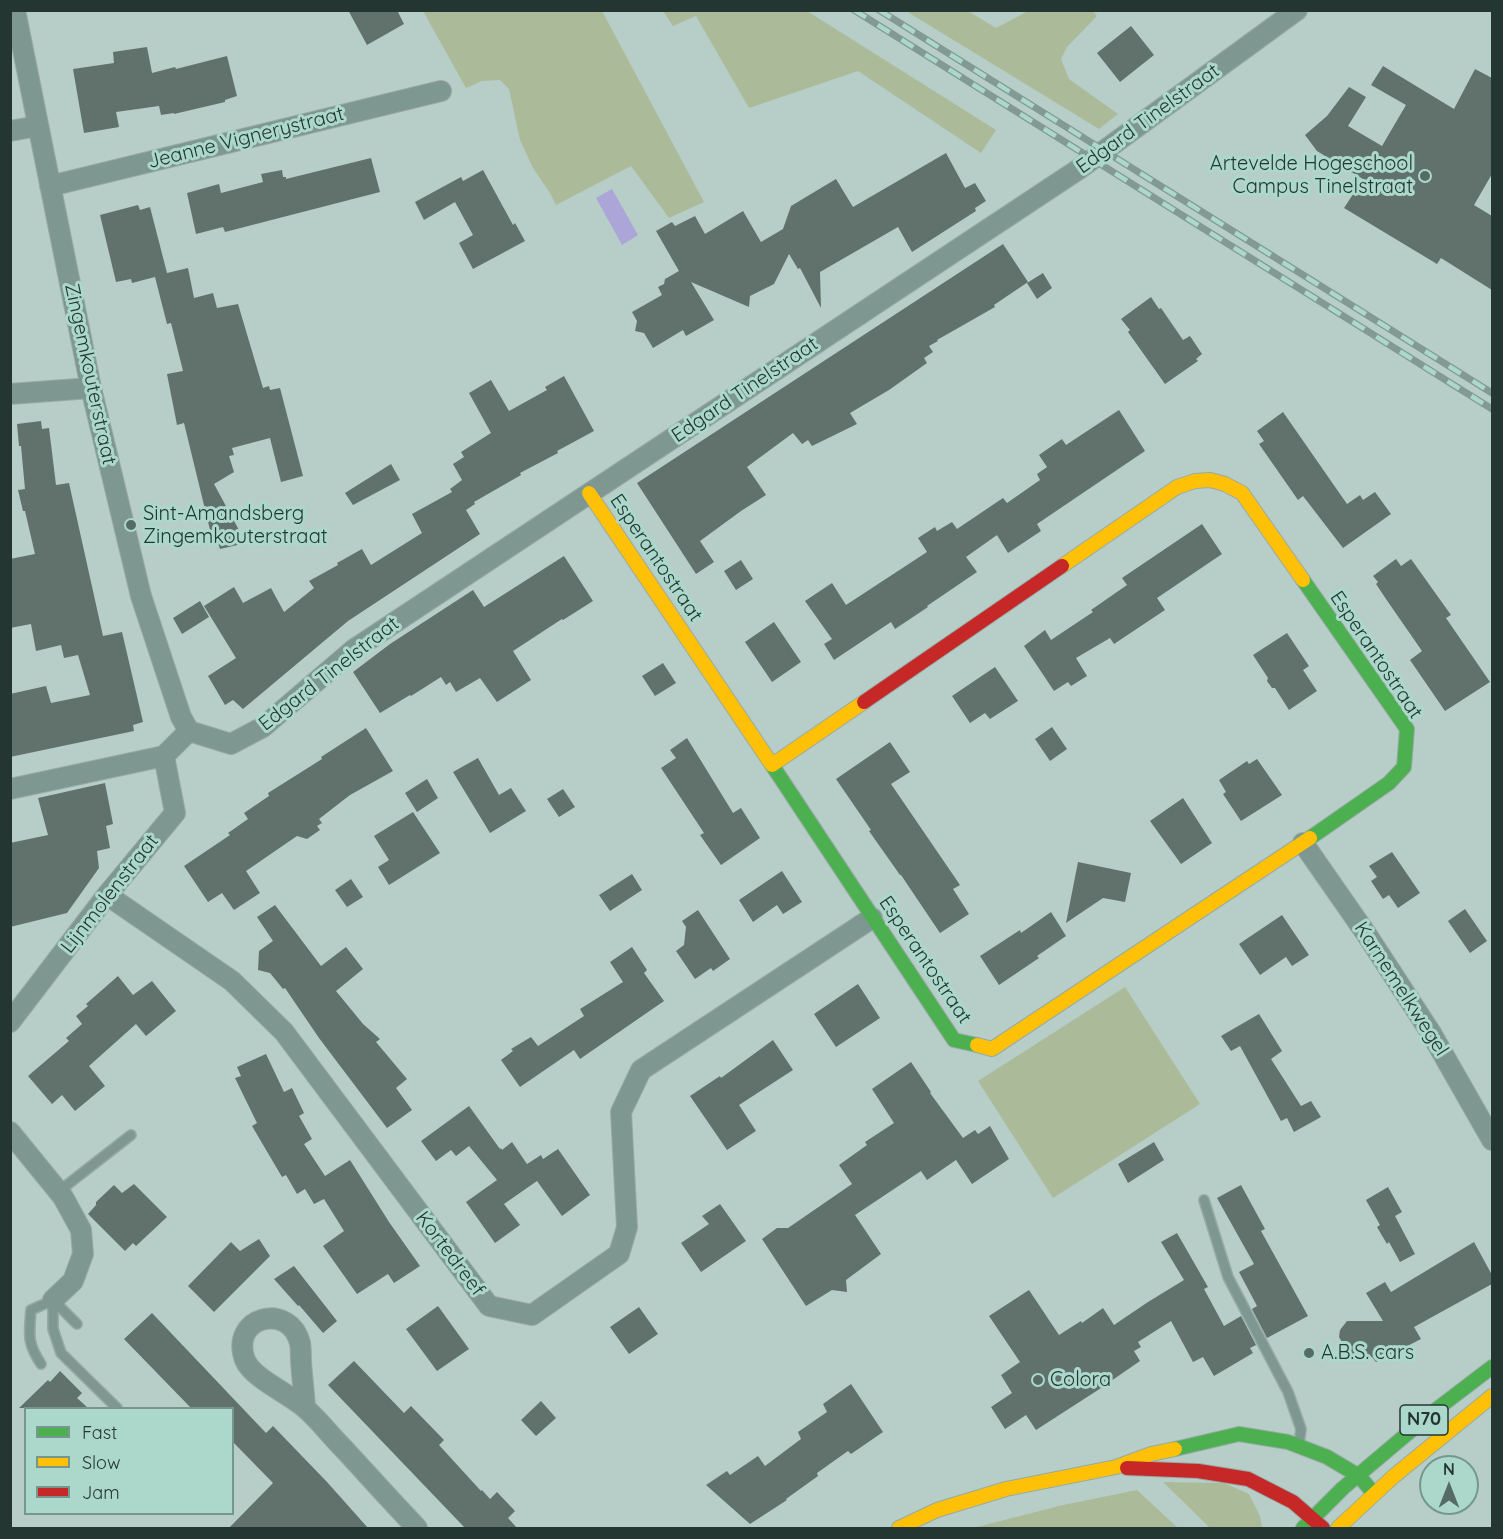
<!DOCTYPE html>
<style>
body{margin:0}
#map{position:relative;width:1503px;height:1539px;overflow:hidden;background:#b6cec7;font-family:Quicksand,sans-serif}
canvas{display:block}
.frame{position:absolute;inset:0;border:12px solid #243631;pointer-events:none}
.legend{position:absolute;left:24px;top:1407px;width:210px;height:108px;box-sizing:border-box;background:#abd8cb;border:2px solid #75978d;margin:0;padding:8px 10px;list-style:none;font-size:18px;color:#243631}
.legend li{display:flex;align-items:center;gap:12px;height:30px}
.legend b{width:30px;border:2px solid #75978d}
.north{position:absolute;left:1419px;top:1455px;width:60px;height:60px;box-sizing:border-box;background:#abd8cb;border:2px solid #75978d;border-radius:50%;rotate:0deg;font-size:16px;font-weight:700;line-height:24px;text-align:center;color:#243631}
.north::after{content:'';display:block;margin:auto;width:21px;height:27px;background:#576b66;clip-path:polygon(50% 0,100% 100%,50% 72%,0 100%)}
</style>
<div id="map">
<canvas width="1503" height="1539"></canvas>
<div class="frame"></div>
<ul class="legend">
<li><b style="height:8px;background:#4caf50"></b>Fast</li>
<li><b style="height:8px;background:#ffc107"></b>Slow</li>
<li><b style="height:8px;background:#c62828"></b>Jam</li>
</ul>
<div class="north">N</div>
</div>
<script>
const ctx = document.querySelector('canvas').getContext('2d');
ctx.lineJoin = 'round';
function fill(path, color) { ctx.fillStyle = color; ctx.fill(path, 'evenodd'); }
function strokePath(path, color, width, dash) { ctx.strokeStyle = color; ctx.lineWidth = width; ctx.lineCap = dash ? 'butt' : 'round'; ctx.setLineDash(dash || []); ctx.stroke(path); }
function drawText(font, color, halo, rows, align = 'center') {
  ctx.font = font + ' Quicksand,sans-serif'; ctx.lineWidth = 6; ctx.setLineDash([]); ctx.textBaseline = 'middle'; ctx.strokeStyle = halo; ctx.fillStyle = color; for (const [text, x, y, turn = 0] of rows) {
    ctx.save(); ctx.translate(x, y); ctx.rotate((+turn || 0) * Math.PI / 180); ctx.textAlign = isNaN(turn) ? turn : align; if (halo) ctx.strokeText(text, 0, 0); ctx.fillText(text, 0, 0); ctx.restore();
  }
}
fill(new Path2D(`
 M 423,11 L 602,11 L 704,202 L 669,218 L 631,166 L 556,205 L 550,193 L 533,168 L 520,140 L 509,89 L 500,80 L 482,81 L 466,88 Z
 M 663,11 L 807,11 L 996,130 L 981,153 L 858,71 L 749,108 L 696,16 L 673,26 Z
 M 906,11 L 968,11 L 996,28 L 1028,11 L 1093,11 L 1097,16 L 1067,47 L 1061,59 L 1069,79 L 1118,114 L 1099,129 Z
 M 1125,987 L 1200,1104 L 1053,1198 L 978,1081 Z
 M 1163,1482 L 1224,1483 L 1249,1494 L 1260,1516 L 1262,1528 L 1210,1528 Z
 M 1137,1490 L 1178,1528 L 973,1528 L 1063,1505 Z`), '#abbb99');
fill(new Path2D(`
 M 612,189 L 638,235 L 622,245 L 596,198 Z`), '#aca5d8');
fill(new Path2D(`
 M 348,10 L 397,10 L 404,24 L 367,45 Z
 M 1131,26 L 1154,55 L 1120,82 L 1097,53 Z
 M 147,47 L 152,73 L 175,67 L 176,69 L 227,56 L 237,96 L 225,100 L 225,102 L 174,114 L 174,113 L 161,115 L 159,106 L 116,112 L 119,127 L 84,133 L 73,69 L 114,63 L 113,52 Z
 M 1383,66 L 1454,109 L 1475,69 L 1492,78 L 1492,174 L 1474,205 L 1492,216 L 1492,290 L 1441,258 L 1437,264 L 1344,208 L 1363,179 L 1317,151 L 1305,135 L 1327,116 L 1349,87 L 1366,97 L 1348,126 L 1382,146 L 1406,105 L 1371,85 Z
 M 946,153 L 965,188 L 975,183 L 986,201 L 975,208 L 976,211 L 912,252 L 898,227 L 820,272 L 821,308 L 800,268 L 798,269 L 789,254 L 774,284 L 750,296 L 749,307 L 691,282 L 714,320 L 686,336 L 683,330 L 653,348 L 644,333 L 635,331 L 637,321 L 632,312 L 662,295 L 658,287 L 664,284 L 665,279 L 679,271 L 656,231 L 672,222 L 675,226 L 695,216 L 705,234 L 743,211 L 761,242 L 783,229 L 791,206 L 836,179 L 853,207 Z
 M 371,158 L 380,192 L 225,232 L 223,227 L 196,234 L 187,193 L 219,184 L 221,193 L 263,182 L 261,174 L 282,170 L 283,177 L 286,177 L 286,179 Z
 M 483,170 L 513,225 L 515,223 L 525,241 L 473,269 L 459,243 L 473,235 L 455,202 L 424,220 L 415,202 L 461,177 L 463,181 Z
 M 138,205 L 140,210 L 150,207 L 167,273 L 188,268 L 194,298 L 213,293 L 217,308 L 238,304 L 263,388 L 269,386 L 270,390 L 280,388 L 303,476 L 281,482 L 270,438 L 232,448 L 234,455 L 229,456 L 234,472 L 214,484 L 246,543 L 220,549 L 215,533 L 211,534 L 184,423 L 177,425 L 167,374 L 183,371 L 171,323 L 167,324 L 155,277 L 132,283 L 131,279 L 116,282 L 100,215 Z
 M 1003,244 L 1028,282 L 994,305 L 995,307 L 937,340 L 938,341 L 929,346 L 933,352 L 924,358 L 927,363 L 889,390 L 850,413 L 857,424 L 812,446 L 808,440 L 802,444 L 793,433 L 747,467 L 766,495 L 741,511 L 700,541 L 714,562 L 696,574 L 637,483 Z
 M 1043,273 L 1052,288 L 1037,299 L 1027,283 Z
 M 1151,297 L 1159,309 L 1161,308 L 1183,340 L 1190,336 L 1202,354 L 1196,359 L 1198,361 L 1165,384 L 1128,332 L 1130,330 L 1121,319 Z
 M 564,376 L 594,431 L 557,451 L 558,453 L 520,473 L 521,475 L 474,502 L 475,504 L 466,510 L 480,534 L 348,621 L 243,709 L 233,700 L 225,705 L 208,676 L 236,658 L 204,606 L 234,587 L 243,603 L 271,588 L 284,612 L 314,588 L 309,581 L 338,565 L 337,563 L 362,549 L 371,565 L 422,533 L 412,514 L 452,492 L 450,489 L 462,480 L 453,464 L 464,457 L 461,452 L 491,433 L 469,393 L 491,380 L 509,411 L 547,390 L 545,387 Z
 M 1119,410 L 1145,451 L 1037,524 L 1041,531 L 1008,553 L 997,535 L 966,557 L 977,572 L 927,606 L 928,607 L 895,629 L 891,622 L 834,660 L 824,644 L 832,639 L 805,601 L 832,583 L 846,605 L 927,552 L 918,538 L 935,527 L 937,531 L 952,522 L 957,529 L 1003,498 L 1007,503 L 1040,480 L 1037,474 L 1047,467 L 1039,455 L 1062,439 L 1066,445 Z
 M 1283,412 L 1347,504 L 1360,495 L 1363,500 L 1375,492 L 1391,514 L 1343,548 L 1303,496 L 1298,500 L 1259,444 L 1264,441 L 1257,431 Z
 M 41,421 L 42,429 L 49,428 L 56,485 L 69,483 L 103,636 L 122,632 L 143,722 L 133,725 L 134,731 L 10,757 L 10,694 L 46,686 L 51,703 L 90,695 L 78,655 L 64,658 L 61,645 L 36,651 L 31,624 L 10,628 L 10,559 L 35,554 L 25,511 L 23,511 L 18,490 L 25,489 L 21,446 L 19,446 L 17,424 Z
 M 391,464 L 400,480 L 353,505 L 345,493 Z
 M 1202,524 L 1222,554 L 1157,598 L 1165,610 L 1114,644 L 1110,638 L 1076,658 L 1087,676 L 1071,686 L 1068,682 L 1054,691 L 1024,646 L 1045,630 L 1051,640 L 1093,612 L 1091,610 L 1127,585 L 1122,578 Z
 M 564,556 L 593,601 L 563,620 L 562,619 L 513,651 L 531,680 L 497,702 L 480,678 L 456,692 L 450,682 L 446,685 L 441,677 L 411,696 L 410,695 L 380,713 L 353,672 L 390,644 L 473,590 L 484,607 Z
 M 1396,559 L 1401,566 L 1411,559 L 1451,615 L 1446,618 L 1490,682 L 1445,711 L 1410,660 L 1422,651 L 1386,599 L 1376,584 L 1378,582 L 1373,576 Z
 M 741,560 L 753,579 L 736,590 L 724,571 Z
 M 200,601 L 209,617 L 182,634 L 173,618 Z
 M 774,622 L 801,662 L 772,682 L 745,642 Z
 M 1287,633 L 1309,666 L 1303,670 L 1317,691 L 1289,710 L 1275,688 L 1272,688 L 1267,681 L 1268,678 L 1253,655 Z
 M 663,663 L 676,683 L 655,696 L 642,676 Z
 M 995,667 L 1018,701 L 990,719 L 985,713 L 970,723 L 952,696 Z
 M 1052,727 L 1067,749 L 1050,761 L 1035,739 Z
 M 366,728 L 393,771 L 350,795 L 319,819 L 322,823 L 317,826 L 320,830 L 307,839 L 297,836 L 246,871 L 260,893 L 234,910 L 222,893 L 208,902 L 184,866 L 230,835 L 228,833 L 248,819 L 244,813 L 269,796 L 268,793 L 322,759 L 321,757 Z
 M 687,738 L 733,813 L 741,808 L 760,838 L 721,865 L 700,835 L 704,833 L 661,768 L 676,758 L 670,750 Z
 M 890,742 L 910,772 L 891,784 L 960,885 L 953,889 L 969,914 L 940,933 L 901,875 L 900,875 L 869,831 L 871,830 L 836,779 Z
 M 478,758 L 499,795 L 511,788 L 526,811 L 490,833 L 453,772 Z
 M 1257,759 L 1282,795 L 1241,821 L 1223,794 L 1226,792 L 1219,780 L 1247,761 L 1249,764 Z
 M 427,779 L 438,798 L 417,812 L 405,793 Z
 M 105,783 L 113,824 L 106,826 L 110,848 L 97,851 L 99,868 L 67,913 L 10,927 L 10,843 L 48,835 L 38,798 Z
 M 563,789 L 575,807 L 559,817 L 547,799 Z
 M 1183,798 L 1212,843 L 1181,864 L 1150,821 Z
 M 413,812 L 440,853 L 389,885 L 378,867 L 389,860 L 374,836 Z
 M 1392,852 L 1420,893 L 1398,908 L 1389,895 L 1383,899 L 1371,881 L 1377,877 L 1369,866 Z
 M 1078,862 L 1131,873 L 1125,902 L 1103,898 L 1066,923 Z
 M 782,871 L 802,902 L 783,914 L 777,905 L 753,922 L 739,900 Z
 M 632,874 L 642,890 L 610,911 L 599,895 Z
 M 351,879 L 363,897 L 347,907 L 335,890 Z
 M 275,905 L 321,966 L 346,947 L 363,969 L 336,991 L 363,1024 L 380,1039 L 376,1042 L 407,1079 L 396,1088 L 412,1110 L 387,1128 L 319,1038 L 285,988 L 283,989 L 270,973 L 258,970 L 259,951 L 273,941 L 257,917 Z
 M 1465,909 L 1487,941 L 1470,953 L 1448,921 Z
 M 698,910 L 730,959 L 713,971 L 711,968 L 695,979 L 676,951 L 684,945 L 686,927 L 682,921 Z
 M 1051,912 L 1066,936 L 1037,956 L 1039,958 L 999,985 L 980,956 L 1020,930 L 1021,933 Z
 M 1282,915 L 1309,955 L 1292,966 L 1286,957 L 1260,975 L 1239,944 Z
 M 632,947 L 647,970 L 644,973 L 664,1001 L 580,1059 L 574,1050 L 520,1087 L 501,1060 L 513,1051 L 511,1049 L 531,1037 L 538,1046 L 584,1016 L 580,1009 L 623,982 L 610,962 Z
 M 118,976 L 133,995 L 152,981 L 176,1011 L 146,1036 L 136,1024 L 89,1066 L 105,1086 L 75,1111 L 62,1095 L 52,1104 L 28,1076 L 69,1041 L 66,1038 L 82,1024 L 76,1016 L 88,1006 L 86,1004 Z
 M 858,984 L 880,1018 L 836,1047 L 814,1014 Z
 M 1259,1014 L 1282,1051 L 1271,1059 L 1301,1106 L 1311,1101 L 1321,1117 L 1294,1132 L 1287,1118 L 1281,1121 L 1240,1046 L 1231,1051 L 1221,1036 Z
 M 773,1040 L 793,1070 L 739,1105 L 756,1131 L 727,1150 L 690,1096 L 720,1076 L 721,1078 Z
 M 266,1054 L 284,1092 L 292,1088 L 304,1113 L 299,1116 L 312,1139 L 304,1144 L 325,1176 L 350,1160 L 389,1222 L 420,1266 L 394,1283 L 388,1274 L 357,1294 L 323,1246 L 344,1231 L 324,1199 L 314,1204 L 305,1189 L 297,1194 L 286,1175 L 282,1177 L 252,1126 L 257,1123 L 235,1078 L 241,1076 L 237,1067 Z
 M 911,1062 L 931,1092 L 930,1093 L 963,1138 L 975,1130 L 978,1134 L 990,1126 L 1009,1159 L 972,1184 L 956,1160 L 927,1180 L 921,1171 L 855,1215 L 881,1254 L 846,1280 L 847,1292 L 832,1290 L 806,1306 L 762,1239 L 777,1228 L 788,1228 L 852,1184 L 839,1165 L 867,1145 L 865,1142 L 894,1123 L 872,1089 Z
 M 469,1106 L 500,1149 L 501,1148 L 502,1150 L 512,1142 L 527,1164 L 541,1155 L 543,1159 L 558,1149 L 590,1195 L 562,1216 L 537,1181 L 504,1204 L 520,1225 L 495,1243 L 466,1202 L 497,1180 L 469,1146 L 456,1156 L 451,1150 L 436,1161 L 421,1141 Z
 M 1154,1142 L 1164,1160 L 1128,1183 L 1118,1164 Z
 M 134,1184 L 167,1217 L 136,1246 L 133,1243 L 125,1251 L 88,1214 L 96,1205 L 96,1202 L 114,1185 L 122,1193 Z
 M 1241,1185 L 1265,1229 L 1261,1231 L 1308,1316 L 1267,1338 L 1252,1309 L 1257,1306 L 1239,1272 L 1254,1264 L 1217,1198 Z
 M 1388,1187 L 1402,1212 L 1395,1216 L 1415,1254 L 1400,1262 L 1389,1242 L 1387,1244 L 1377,1227 L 1380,1225 L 1366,1200 Z
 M 720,1204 L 746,1241 L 701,1272 L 681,1243 L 709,1224 L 702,1216 Z
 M 1177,1233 L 1208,1287 L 1204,1289 L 1224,1326 L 1241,1316 L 1256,1345 L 1250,1348 L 1253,1353 L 1214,1376 L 1203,1357 L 1193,1362 L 1171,1321 L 1138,1342 L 1141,1347 L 1134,1351 L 1140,1361 L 1098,1390 L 1036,1430 L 1026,1415 L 1005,1429 L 991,1407 L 1012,1393 L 1001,1375 L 1020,1362 L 989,1316 L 1029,1290 L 1059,1335 L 1081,1321 L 1082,1323 L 1103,1308 L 1114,1325 L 1148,1302 L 1184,1280 L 1161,1242 Z
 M 259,1239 L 270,1256 L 214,1312 L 188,1286 L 231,1242 L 240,1251 Z
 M 1474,1242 L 1492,1275 L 1492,1284 L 1414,1327 L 1421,1339 L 1376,1362 L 1372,1357 L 1348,1353 L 1339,1337 L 1340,1330 L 1347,1321 L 1383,1321 L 1366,1293 L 1385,1282 L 1391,1292 Z
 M 294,1266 L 337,1321 L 323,1333 L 299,1305 L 298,1306 L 274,1279 Z
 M 438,1306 L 469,1349 L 437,1371 L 406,1329 Z
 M 639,1307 L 658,1334 L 629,1354 L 610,1327 Z
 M 152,1313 L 266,1433 L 273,1426 L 327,1482 L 368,1528 L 229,1528 L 273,1483 L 232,1441 L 232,1408 L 191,1408 L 124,1339 Z
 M 354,1361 L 404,1413 L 411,1406 L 444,1440 L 439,1445 L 481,1491 L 482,1490 L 490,1499 L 497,1492 L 515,1511 L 508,1518 L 517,1528 L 465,1528 L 328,1385 Z
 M 60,1371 L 82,1393 L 77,1398 L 88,1408 L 19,1408 L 48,1380 L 50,1382 Z
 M 851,1384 L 883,1432 L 851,1454 L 848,1451 L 817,1473 L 818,1476 L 786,1499 L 787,1500 L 750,1524 L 706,1485 L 727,1471 L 730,1475 L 758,1456 L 765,1466 L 801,1439 L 798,1432 L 827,1412 L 823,1404 Z
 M 541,1401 L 556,1418 L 536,1436 L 521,1420 Z`), '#60726b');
const lane = new Path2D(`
 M 58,1192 L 131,1135
 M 1204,1200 L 1228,1277 L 1288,1392 L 1301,1429 L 1299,1444
 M 53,1300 L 53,1329 L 61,1353 L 117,1408
 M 53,1300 L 77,1324
 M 41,1364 C 27,1343 29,1335 31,1310 L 53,1300`);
const street = new Path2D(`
 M 15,10 L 91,388 L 141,596 L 181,717 L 189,731
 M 10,131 L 38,126
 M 50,186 L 441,91
 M 10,394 L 91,388
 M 189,731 L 231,744 L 263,727 L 353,650 L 1079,169 L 1297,10
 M 10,789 L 164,756 L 189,731
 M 1303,843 L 1367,935 L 1431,1033 L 1492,1140
 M 107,895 L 232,981 L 284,1032 L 489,1306 L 532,1315 L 619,1254 L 627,1227 L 621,1112 L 641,1070 L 872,918
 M 10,1022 L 107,895 L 175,813 L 164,756
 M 10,1132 L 63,1197 L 81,1230 L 83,1254 L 73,1281 L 53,1300
 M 305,1407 C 304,1392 302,1377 301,1361 C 301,1356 301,1349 300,1343 C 289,1301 229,1317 245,1360 C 253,1379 290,1394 305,1408 C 319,1420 330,1435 343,1448 C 368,1475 392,1502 417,1528`);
const fast = new Path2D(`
 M 1303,580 L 1407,729 L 1404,767 L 1389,783 L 1310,838
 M 772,765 L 954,1040 L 977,1045
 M 1175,1449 L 1239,1434 L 1288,1442 L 1327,1457 L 1359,1476 L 1370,1489
 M 1303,1528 L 1343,1488 L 1433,1412 L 1492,1367`);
const slow = new Path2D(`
 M 589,493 L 772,765 L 864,702
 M 1062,566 L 1177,487 L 1195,481 L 1210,480 L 1225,484 L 1242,493 L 1303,580
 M 977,1045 L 992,1049 L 1310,838
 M 899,1528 L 937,1510 L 1006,1489 L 1116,1467 L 1151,1454 L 1175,1449
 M 1338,1528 L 1394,1476 L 1492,1396`);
const jam = new Path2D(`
 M 864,702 L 1062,566
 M 1127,1468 L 1198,1471 L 1248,1479 L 1293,1502 L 1323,1528`);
strokePath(lane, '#97aaa5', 12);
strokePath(street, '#97aaa5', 22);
strokePath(fast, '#97aaa5', 16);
strokePath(slow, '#97aaa5', 16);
strokePath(jam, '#97aaa5', 16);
strokePath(lane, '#7e9790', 9);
strokePath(street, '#7e9790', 20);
strokePath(fast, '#4caf50', 14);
strokePath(slow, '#ffc107', 14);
strokePath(jam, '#c62828', 14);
const rail = new Path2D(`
 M 854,10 L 1492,409
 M 879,10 L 1492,393`);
strokePath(rail, '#839994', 7);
strokePath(rail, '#abd8cb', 4.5, [14]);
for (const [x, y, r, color] of [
 [1425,176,6,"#576b66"],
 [131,525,6,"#576b66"],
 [1309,1353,6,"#576b66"],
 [1038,1380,6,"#576b66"]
]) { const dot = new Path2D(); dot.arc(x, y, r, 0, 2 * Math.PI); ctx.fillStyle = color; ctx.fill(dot); strokePath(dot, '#abd8cb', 2); }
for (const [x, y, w] of [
 [1424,1420,48]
]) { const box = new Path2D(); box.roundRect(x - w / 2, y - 15, w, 30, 4.5); ctx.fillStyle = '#abd8cb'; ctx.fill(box); strokePath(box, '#243631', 1.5); }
drawText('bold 18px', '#243631', null, [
 ["N70",1424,1420]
]);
drawText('20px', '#243631', '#abd8cb', [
 ["Edgard Tinelstraat",1148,119,-36],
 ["Jeanne Vignerystraat",246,138,-14],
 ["Zingemkouterstraat",90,374,78],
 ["Edgard Tinelstraat",745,390,-34],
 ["Esperantostraat",656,558,56],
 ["Esperantostraat",1376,655,56],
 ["Edgard Tinelstraat",329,674,-38],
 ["Lijnmolenstraat",110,894,-52],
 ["Esperantostraat",925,960,56],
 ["Karnemelkwegel",1401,989,57],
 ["Kortedreef",450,1254,53]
]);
drawText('20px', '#243631', '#abd8cb', [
 ["Artevelde Hogeschool",1413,164,"right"],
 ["Campus Tinelstraat",1413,187,"right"],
 ["Sint-Amandsberg",143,514],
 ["Zingemkouterstraat",143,537],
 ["A.B.S. cars",1321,1353],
 ["Colora",1050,1380]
], 'left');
</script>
